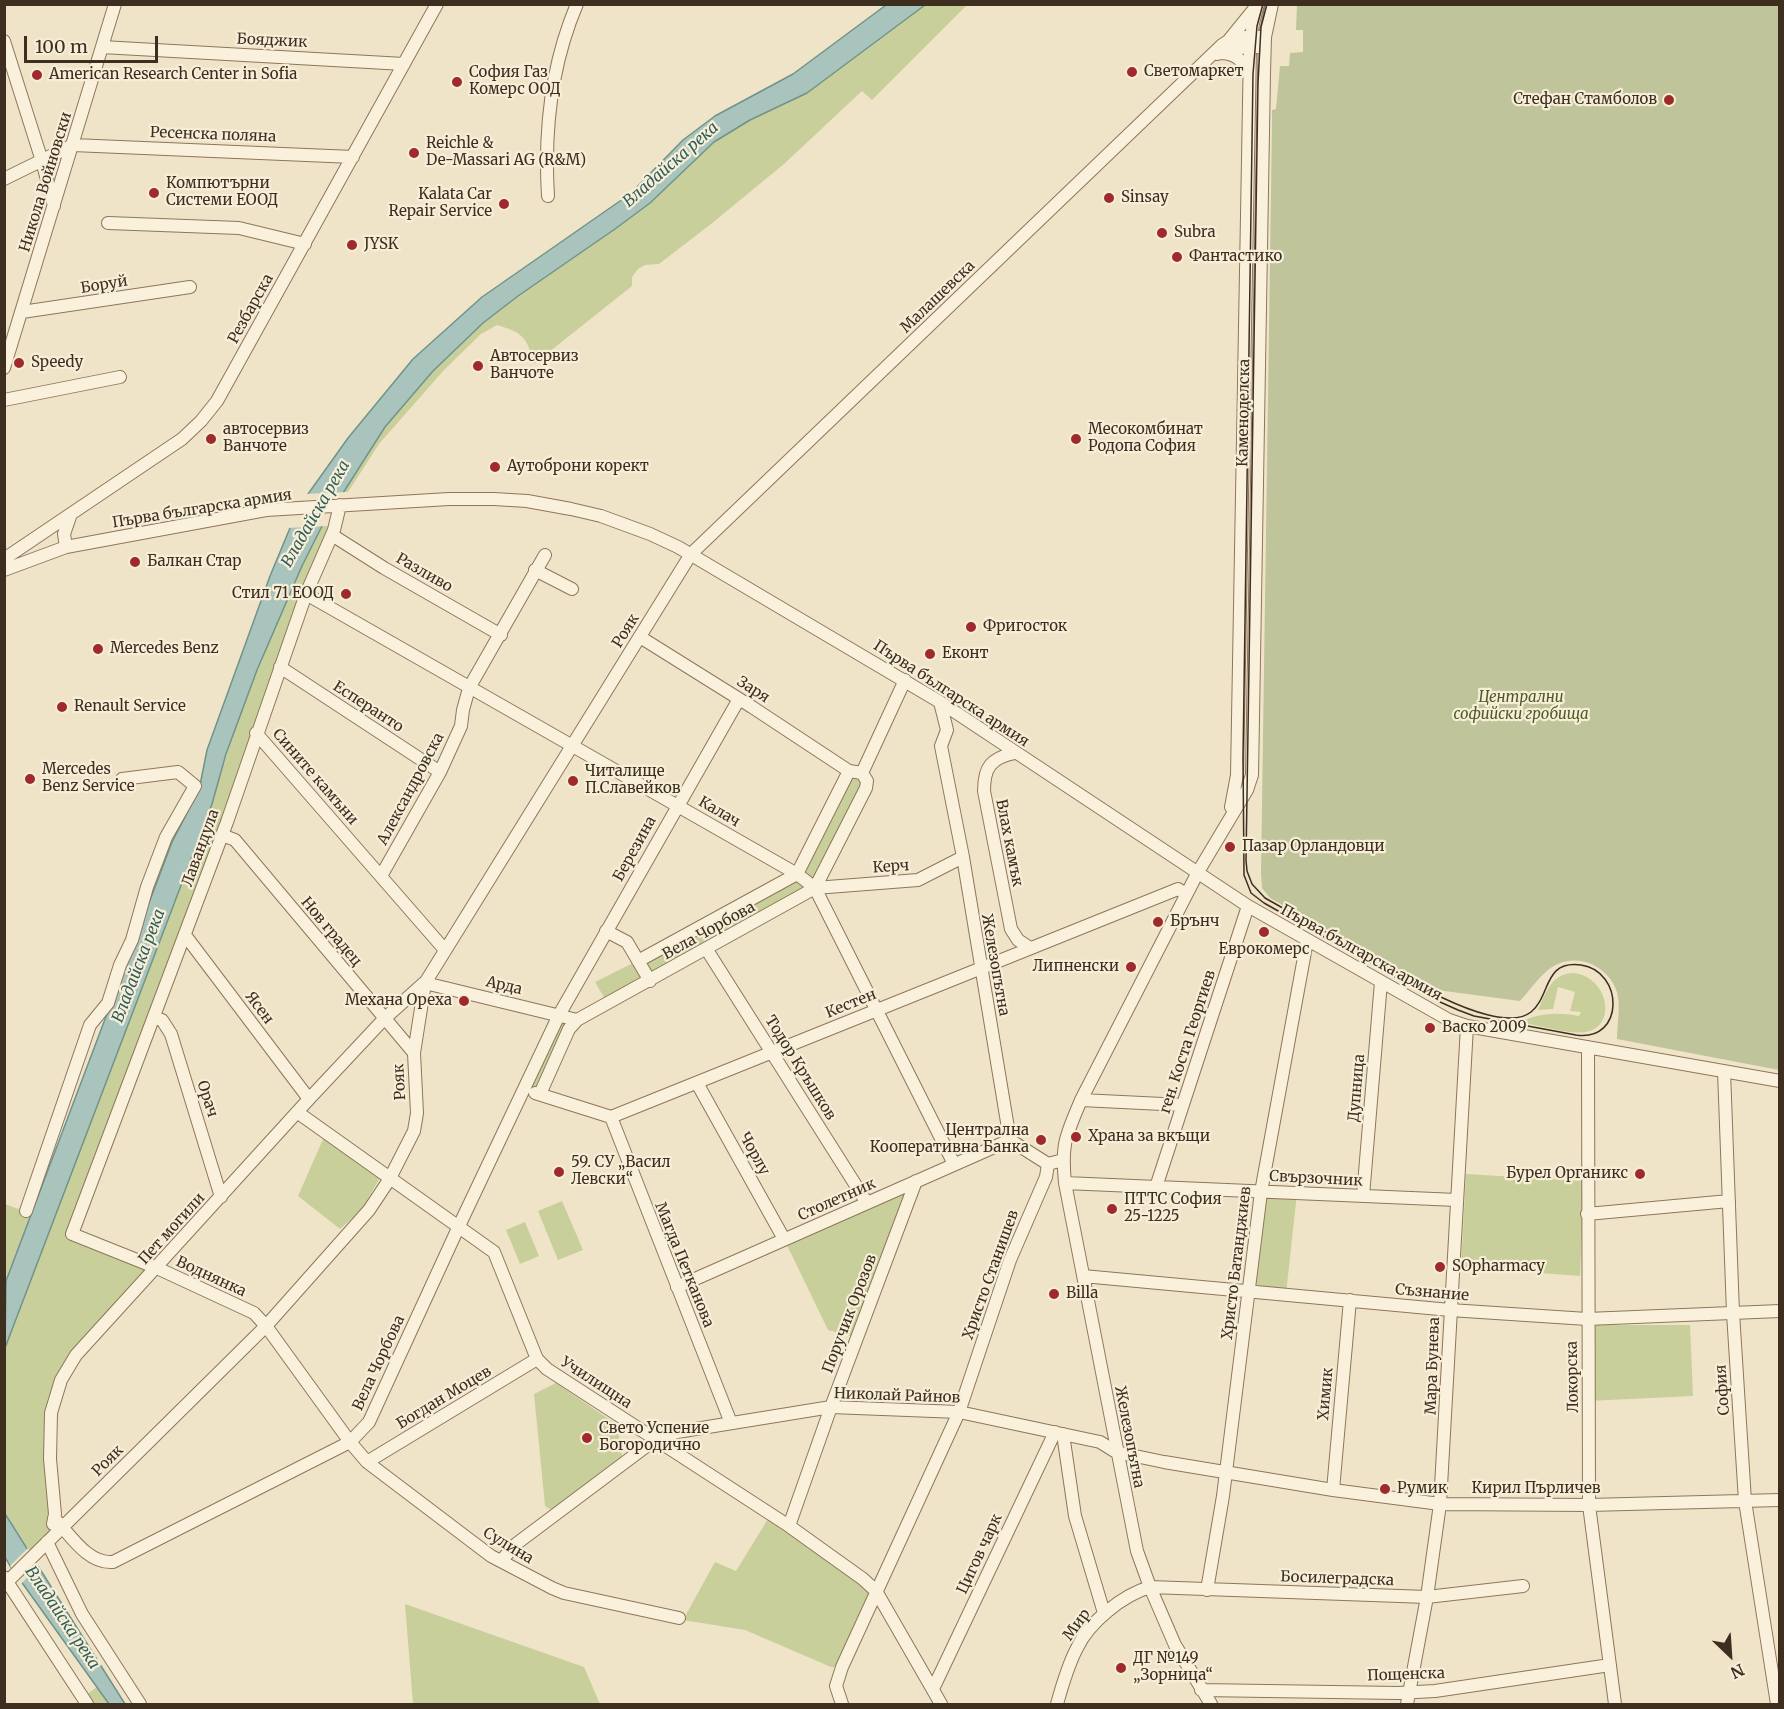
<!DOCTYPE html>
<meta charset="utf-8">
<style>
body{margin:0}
#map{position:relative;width:1784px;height:1709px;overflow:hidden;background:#f0e4c8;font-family:Merriweather,serif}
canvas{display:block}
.frame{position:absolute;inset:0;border:6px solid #3d2e20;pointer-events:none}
.north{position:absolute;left:1700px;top:1625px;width:60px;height:60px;-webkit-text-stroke:4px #f7eed8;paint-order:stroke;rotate:155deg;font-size:16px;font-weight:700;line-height:24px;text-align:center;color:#3d2e20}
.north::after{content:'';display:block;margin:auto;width:21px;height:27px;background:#3d2e20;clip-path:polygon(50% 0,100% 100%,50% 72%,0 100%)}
.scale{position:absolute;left:24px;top:36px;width:134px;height:27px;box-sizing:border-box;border:3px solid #3d2e20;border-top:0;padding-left:8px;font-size:18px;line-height:21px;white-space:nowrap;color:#3d2e20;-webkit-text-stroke:4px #f7eed8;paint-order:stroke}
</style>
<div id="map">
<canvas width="1784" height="1709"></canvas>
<div class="frame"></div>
<div class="north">N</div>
<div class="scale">100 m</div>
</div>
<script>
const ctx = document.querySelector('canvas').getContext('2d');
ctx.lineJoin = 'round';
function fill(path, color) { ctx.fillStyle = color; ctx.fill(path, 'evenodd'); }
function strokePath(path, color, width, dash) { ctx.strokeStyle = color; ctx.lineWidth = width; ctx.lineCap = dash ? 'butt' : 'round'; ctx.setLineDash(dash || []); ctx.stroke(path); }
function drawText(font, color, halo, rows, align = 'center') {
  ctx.font = font + ' Merriweather,serif'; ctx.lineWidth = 4.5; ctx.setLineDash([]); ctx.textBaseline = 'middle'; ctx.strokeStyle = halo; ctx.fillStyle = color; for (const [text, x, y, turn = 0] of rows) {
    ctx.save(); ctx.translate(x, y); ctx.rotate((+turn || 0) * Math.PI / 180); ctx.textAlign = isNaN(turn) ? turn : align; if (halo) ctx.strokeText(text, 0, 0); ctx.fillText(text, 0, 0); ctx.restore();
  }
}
fill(new Path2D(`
 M 925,5 L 967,5 L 872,100 L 862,91 L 784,164 L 711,224 L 659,264 L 645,265 L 638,269 L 632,277 L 632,286 L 534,364 C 527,338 524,333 497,325 L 481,334 L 444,370 L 379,444 L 348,492 L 342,492 L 385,427 L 433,371 L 483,323 L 518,296 L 615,229 L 649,203 L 714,142 L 750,120 L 807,93 Z
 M 340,505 L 73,1234 L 157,1268 L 76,1355 L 51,1413 L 52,1527 L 47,1542 L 33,1556 L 5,1512 L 5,1348 L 212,804 C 239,709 277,615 322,526 L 329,526 Z
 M 849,771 L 867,781 L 815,888 L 650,981 L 638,961 L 797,874 Z
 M 635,962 L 644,978 L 605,999 L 595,982 Z
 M 1574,973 C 1608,977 1618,1026 1586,1032 C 1571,1035 1536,1025 1520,1022 C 1539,1013 1559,1012 1579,1016 L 1581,1012 L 1570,1011 L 1575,992 L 1558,987 L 1553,1009 L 1538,1010 C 1546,993 1551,973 1574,973 Z
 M 560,1022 L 566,1022 L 568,1027 L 541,1088 L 533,1087 L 532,1081 Z
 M 324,1137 L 380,1178 L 361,1210 L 340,1229 L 298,1196 Z
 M 1466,1174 L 1584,1181 L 1580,1276 L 1461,1267 Z
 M 916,1181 L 857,1338 L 828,1330 L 784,1239 Z
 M 1261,1192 L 1297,1193 L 1286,1294 L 1248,1291 Z
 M 562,1201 L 583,1250 L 558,1260 L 538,1211 Z
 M 5,1204 L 32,1214 L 5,1284 Z
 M 525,1222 L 539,1256 L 520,1264 L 506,1230 Z
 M 1590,1325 L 1690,1325 L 1693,1396 L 1588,1401 Z
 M 556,1383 L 613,1422 L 619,1436 L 622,1456 L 551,1510 L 545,1506 L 534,1394 Z
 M 771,1514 L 876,1591 L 842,1667 L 831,1667 L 745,1630 L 683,1620 L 715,1562 L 736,1571 Z
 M 405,1604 L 584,1667 L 600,1704 L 413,1704 Z
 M 97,1687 L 109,1704 L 87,1704 L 83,1697 Z`), '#c9cf9b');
fill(new Path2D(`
 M 1297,5 L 1779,5 L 1779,1070 L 1617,1039 C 1617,1025 1621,1006 1617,992 C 1609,966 1576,951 1552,967 C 1540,975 1530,990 1520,1001 L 1437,990 L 1270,898 L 1262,888 L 1261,874 L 1272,124 L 1272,110 L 1276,109 L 1280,66 L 1289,66 L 1290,53 L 1303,52 L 1303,30 L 1296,30 Z`), '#bfc49a');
const water = new Path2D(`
 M 886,5 L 925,5 L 807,93 L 750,120 L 714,142 L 650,203 L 615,229 L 518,296 L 483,323 L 433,371 L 385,427 L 322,526 L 302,566 L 257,670 L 226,754 L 212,804 L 5,1348 L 6,1281 L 172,842 L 199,790 L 207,750 L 270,576 L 290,528 L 308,494 L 348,438 L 413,359 L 482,297 L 630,194 L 683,140 L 715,116 L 793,74 Z
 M 4,1512 L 125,1704 L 109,1704 L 10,1566 L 5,1557 Z`);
fill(water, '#a9c4bc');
strokePath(water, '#6f938a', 1.5);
fill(new Path2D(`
 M 346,492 L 326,526 L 287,528 L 305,494 Z
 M 28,1548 L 39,1565 L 21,1584 L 10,1566 Z`), '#f0e4c8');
const minor = new Path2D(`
 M 1229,40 L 1255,8
 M 4,41 L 42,161 L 54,206
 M 102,47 L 404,64
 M 1220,53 C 1235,53 1243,60 1249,74
 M 1217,54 L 1231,48 L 1258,47
 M 4,179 L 73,145 L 353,157
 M 548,196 C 544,131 551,65 577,4
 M 108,223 L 239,228 L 305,244
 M 22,312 L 190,287
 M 4,368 L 115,4
 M 4,400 L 120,377
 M 340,505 L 334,530 L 306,594 L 227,822 L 72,1234 L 157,1268 L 254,1313 L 266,1326 L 350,1442 L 367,1462 L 491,1556 L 552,1588 L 564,1593 L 679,1618
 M 332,535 L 384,568 L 501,635
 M 66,547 L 64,534 L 71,514
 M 4,559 L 182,439 L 201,421 L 217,401 L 437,4
 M 4,570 L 66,547 L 266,510 L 449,499 L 494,499 L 527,501 L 571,509 L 601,516 L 650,534 L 678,547 L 940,702 L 1248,906 L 1449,1020 L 1467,1026 L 1780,1081
 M 535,570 L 572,589
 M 306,594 L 797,874 L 815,888 L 954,1164
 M 640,637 L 752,707 L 849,771
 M 280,667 L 440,772
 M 940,702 L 947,730 L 941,746 L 963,857 L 1010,1140 L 1048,1164
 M 256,733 L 445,950
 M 1015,753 C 991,758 984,767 984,791 L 1011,929 L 1018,940 L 1030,948
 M 862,773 L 905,680
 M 1231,807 L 1237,775 L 1250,47 L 1253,23 L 1258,4
 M 222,835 L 235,840 L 414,1053
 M 381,876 L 440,772 L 461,726 L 463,710 L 469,688 L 545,555
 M 815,888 L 918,880 L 963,857
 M 606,931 L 627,942 L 650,981
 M 185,935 L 309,1099
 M 707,950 L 867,1203
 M 425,983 L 577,1020
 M 154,1018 L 162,1020 L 171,1034 L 221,1197
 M 1588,1047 L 1589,1505 L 1615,1704
 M 1724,1071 L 1733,1313 L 1745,1501 L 1777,1704
 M 697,1083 L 784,1239
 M 535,1093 L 611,1117 L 1178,889 L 1186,894
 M 540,1094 L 569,1029 L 577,1020 L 815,888 L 866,788 L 867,781 L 862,773 L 849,771 L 797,874 L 638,961
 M 1081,1100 L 1183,1105
 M 297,1112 L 494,1252 L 537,1359 L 547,1369 L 789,1526 L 863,1579 L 876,1591 L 941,1704
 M 611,1117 L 731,1423
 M 1065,1183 L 1457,1200
 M 1156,1187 L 1248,906
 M 1363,1196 L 1381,982
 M 26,1211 L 90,1025 L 108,1003 L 120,965 L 132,940 L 147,887 L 166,837 L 195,786 L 178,772 L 122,779
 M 1587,1214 L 1729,1201
 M 1083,1276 L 1450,1310 L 1587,1319 L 1780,1311
 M 677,1287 L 1010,1140
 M 1063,1434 L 1075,1516 L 1104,1613
 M 367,1462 L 537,1359
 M 1333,1490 L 1350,1300
 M 54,1518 C 70,1534 87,1564 113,1562 L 350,1442 L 369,1422 L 459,1226 L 559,1015 L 739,699
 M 53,1524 L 55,1514 L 50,1459 L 51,1413 L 61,1380 L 76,1355 L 309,1099 L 384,1019 L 424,983
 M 789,1526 L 831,1407 L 916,1181
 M 47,1542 L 82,1614 L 140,1704
 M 501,1561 L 516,1544 L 656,1439 L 677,1432 L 831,1407 L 959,1412 L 1100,1442 L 1116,1452 L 1164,1462 L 1333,1490 L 1440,1504 L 1589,1505 L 1780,1500
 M 4,1577 L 87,1704
 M 4,1585 L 266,1326 L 369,1210 L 389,1180 L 414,1131 L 417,1113 L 414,1053 L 425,983 L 691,554 L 1222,45 C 1235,35 1250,37 1265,37
 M 1207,1590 L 1223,1496 L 1261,1192 L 1307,941
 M 933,1689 L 1055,1432
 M 1201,1690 L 1398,1693 L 1435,1691 L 1610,1665
 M 842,1704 L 836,1686 L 842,1667 L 959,1412 L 1010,1260 L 1046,1177 L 1048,1164 L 1063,1160
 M 1057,1704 C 1062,1686 1068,1665 1077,1648 C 1089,1622 1123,1595 1150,1587 L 1427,1597 L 1523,1586
 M 1211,1704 L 1175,1645 L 1150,1587 L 1137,1551 L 1065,1183 C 1061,1143 1066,1136 1081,1100 L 1198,872 L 1247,790 L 1252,775 L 1264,73 L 1265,37 L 1272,4
 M 1407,1704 L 1427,1597 L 1440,1504 L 1467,1026`);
strokePath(minor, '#8d765c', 14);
strokePath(minor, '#faf1dc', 12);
strokePath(new Path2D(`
 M 1263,4 L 1257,26 L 1253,74 L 1243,757 L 1244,875 L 1251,893 L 1264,903 L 1440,1002 L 1458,1010 L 1474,1016 L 1576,1035 C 1625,1042 1624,971 1581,965 C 1543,960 1551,996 1531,1012 C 1511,1028 1464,1008 1443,998 L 1265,898 L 1252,884 L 1247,871 L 1246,860 L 1258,83 L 1261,27 L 1267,4`), '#3d2e20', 1.5);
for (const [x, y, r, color] of [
 [1132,72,6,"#9e2a2b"],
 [37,75,6,"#9e2a2b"],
 [457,82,6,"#9e2a2b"],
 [1669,100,6,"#9e2a2b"],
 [414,153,6,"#9e2a2b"],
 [154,193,6,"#9e2a2b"],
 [1109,198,6,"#9e2a2b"],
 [504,204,6,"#9e2a2b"],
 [1162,233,6,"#9e2a2b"],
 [352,245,6,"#9e2a2b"],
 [1177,257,6,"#9e2a2b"],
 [19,363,6,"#9e2a2b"],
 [478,366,6,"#9e2a2b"],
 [211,439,6,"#9e2a2b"],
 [1076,439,6,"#9e2a2b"],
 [495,467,6,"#9e2a2b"],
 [135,562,6,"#9e2a2b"],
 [346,594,6,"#9e2a2b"],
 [971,627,6,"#9e2a2b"],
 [98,649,6,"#9e2a2b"],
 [930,654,6,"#9e2a2b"],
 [62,707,6,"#9e2a2b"],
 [30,779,6,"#9e2a2b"],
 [573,781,6,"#9e2a2b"],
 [1230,847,6,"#9e2a2b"],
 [1158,922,6,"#9e2a2b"],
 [1264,932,6,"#9e2a2b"],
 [1131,967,6,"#9e2a2b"],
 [464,1001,6,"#9e2a2b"],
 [1430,1028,6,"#9e2a2b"],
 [1076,1137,6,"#9e2a2b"],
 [1041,1140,6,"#9e2a2b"],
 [559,1172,6,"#9e2a2b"],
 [1640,1174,6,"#9e2a2b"],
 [1112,1209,6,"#9e2a2b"],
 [1440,1267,6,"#9e2a2b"],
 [1054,1294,6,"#9e2a2b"],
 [587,1438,6,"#9e2a2b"],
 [1385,1489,6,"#9e2a2b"],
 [1121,1668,6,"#9e2a2b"]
]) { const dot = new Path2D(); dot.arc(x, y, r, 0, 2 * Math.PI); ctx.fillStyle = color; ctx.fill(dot); strokePath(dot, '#f7eed8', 2); }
drawText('15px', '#3d2e20', '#f7eed8', [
 ["Бояджик",272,41,3],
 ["Ресенска поляна",213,135,2],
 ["Никола Войновски",46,182,-73],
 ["Боруй",104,285,-9],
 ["Малашевска",938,297,-44],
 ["Резбарска",251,309,-61],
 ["Каменоделска",1244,413,-89],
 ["Първа българска армия",202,509,-9],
 ["Разливо",424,573,30],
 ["Рояк",626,631,-58],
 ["Заря",753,690,33],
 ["Първа българска армия",951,694,33],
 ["Есперанто",368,707,33],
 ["Сините камъни",315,777,49],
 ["Александровска",411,789,-62],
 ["Калач",719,812,30],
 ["Влах камък",1009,843,79],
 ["Лавандула",201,848,-70],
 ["Березина",635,849,-61],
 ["Керч",891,867,-4],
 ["Вела Чорбова",709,931,-29],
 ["Нов градец",331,932,50],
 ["Първа българска армия",1361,953,29],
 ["Железопътна",995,965,80],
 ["Арда",504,986,13],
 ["Кестен",851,1004,-22],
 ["Ясен",259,1008,53],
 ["ген. Коста Георгиев",1188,1042,-72],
 ["Тодор Кръшков",800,1068,58],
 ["Рояк",400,1082,-93],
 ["Дупница",1357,1088,-85],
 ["Орач",207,1099,72],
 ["Чорлу",754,1154,61],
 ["Свързочник",1316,1179,3],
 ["Столетник",837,1200,-24],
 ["Пет могили",172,1229,-48],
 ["Христо Батанджиев",1237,1263,-83],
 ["Магда Петканова",684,1265,68],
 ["Христо Станишев",991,1275,-70],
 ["Воднянка",211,1277,25],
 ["Съзнание",1432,1293,5],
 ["Поручик Орозов",850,1314,-69],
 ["Вела Чорбова",379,1363,-65],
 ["Мара Бунева",1433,1366,-88],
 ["Локорска",1573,1377,-91],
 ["Училищна",596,1383,33],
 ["София",1723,1390,-94],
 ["Химик",1326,1394,-85],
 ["Николай Райнов",897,1396,2],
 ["Богдан Моцев",444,1398,-31],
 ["Железопътна",1129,1437,79],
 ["Рояк",108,1461,-45],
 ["Кирил Пърличев",1536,1489],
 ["Сулина",508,1546,31],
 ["Цигов чарк",980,1554,-65],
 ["Босилеградска",1337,1579,2],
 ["Мир",1077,1625,-54],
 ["Пощенска",1406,1675,-2]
]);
drawText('15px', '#3d2e20', '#f7eed8', [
 ["Светомаркет",1144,72],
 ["София Газ",469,73],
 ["Комерс ООД",469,90],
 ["American Research Center in Sofia",49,75],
 ["Стефан Стамболов",1657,100,"right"],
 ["Reichle &",426,144],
 ["De-Massari AG (R&M)",426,161],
 ["Компютърни",166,184],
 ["Системи ЕООД",166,201],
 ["Kalata Car",492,195,"right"],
 ["Repair Service",492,212,"right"],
 ["Sinsay",1121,198],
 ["Subra",1174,233],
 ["JYSK",364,245],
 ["Фантастико",1189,257],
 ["Автосервиз",490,357],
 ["Ванчоте",490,374],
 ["Speedy",31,363],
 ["автосервиз",223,430],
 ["Ванчоте",223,447],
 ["Месокомбинат",1088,430],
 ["Родопа София",1088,447],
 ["Аутоброни корект",507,467],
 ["Балкан Стар",147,562],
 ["Стил 71 ЕООД",334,594,"right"],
 ["Фригосток",983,627],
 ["Mercedes Benz",110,649],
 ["Еконт",942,654],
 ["Renault Service",74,707],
 ["Mercedes",42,770],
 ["Benz Service",42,787],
 ["Читалище",585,772],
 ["П.Славейков",585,789],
 ["Пазар Орландовци",1242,847],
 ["Брънч",1170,922],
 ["Еврокомерс",1264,950,"center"],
 ["Липненски",1119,967,"right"],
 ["Механа Ореха",452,1001,"right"],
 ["Васко 2009",1442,1028],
 ["Централна",1029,1131,"right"],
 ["Кооперативна Банка",1029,1148,"right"],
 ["Храна за вкъщи",1088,1137],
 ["59. СУ „Васил",571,1163],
 ["Левски“",571,1180],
 ["Бурел Органикс",1628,1174,"right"],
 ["ПТТС София",1124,1200],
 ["25-1225",1124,1217],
 ["SOpharmacy",1452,1267],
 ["Billa",1066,1294],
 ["Свето Успение",599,1429],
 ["Богородично",599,1446],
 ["Румик",1397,1489],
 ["ДГ №149",1133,1659],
 ["„Зорница“",1133,1676]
], 'left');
drawText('italic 15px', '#4d5a26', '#f7eed8', [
 ["Централни",1521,698],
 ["софийски гробища",1521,715]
]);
drawText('italic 16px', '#2f5d5a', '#f7eed8', [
 ["Владайска река",671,165,-41],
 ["Владайска река",316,514,-60],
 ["Владайска река",139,966,-69],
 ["Владайска река",62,1618,56]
]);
</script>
